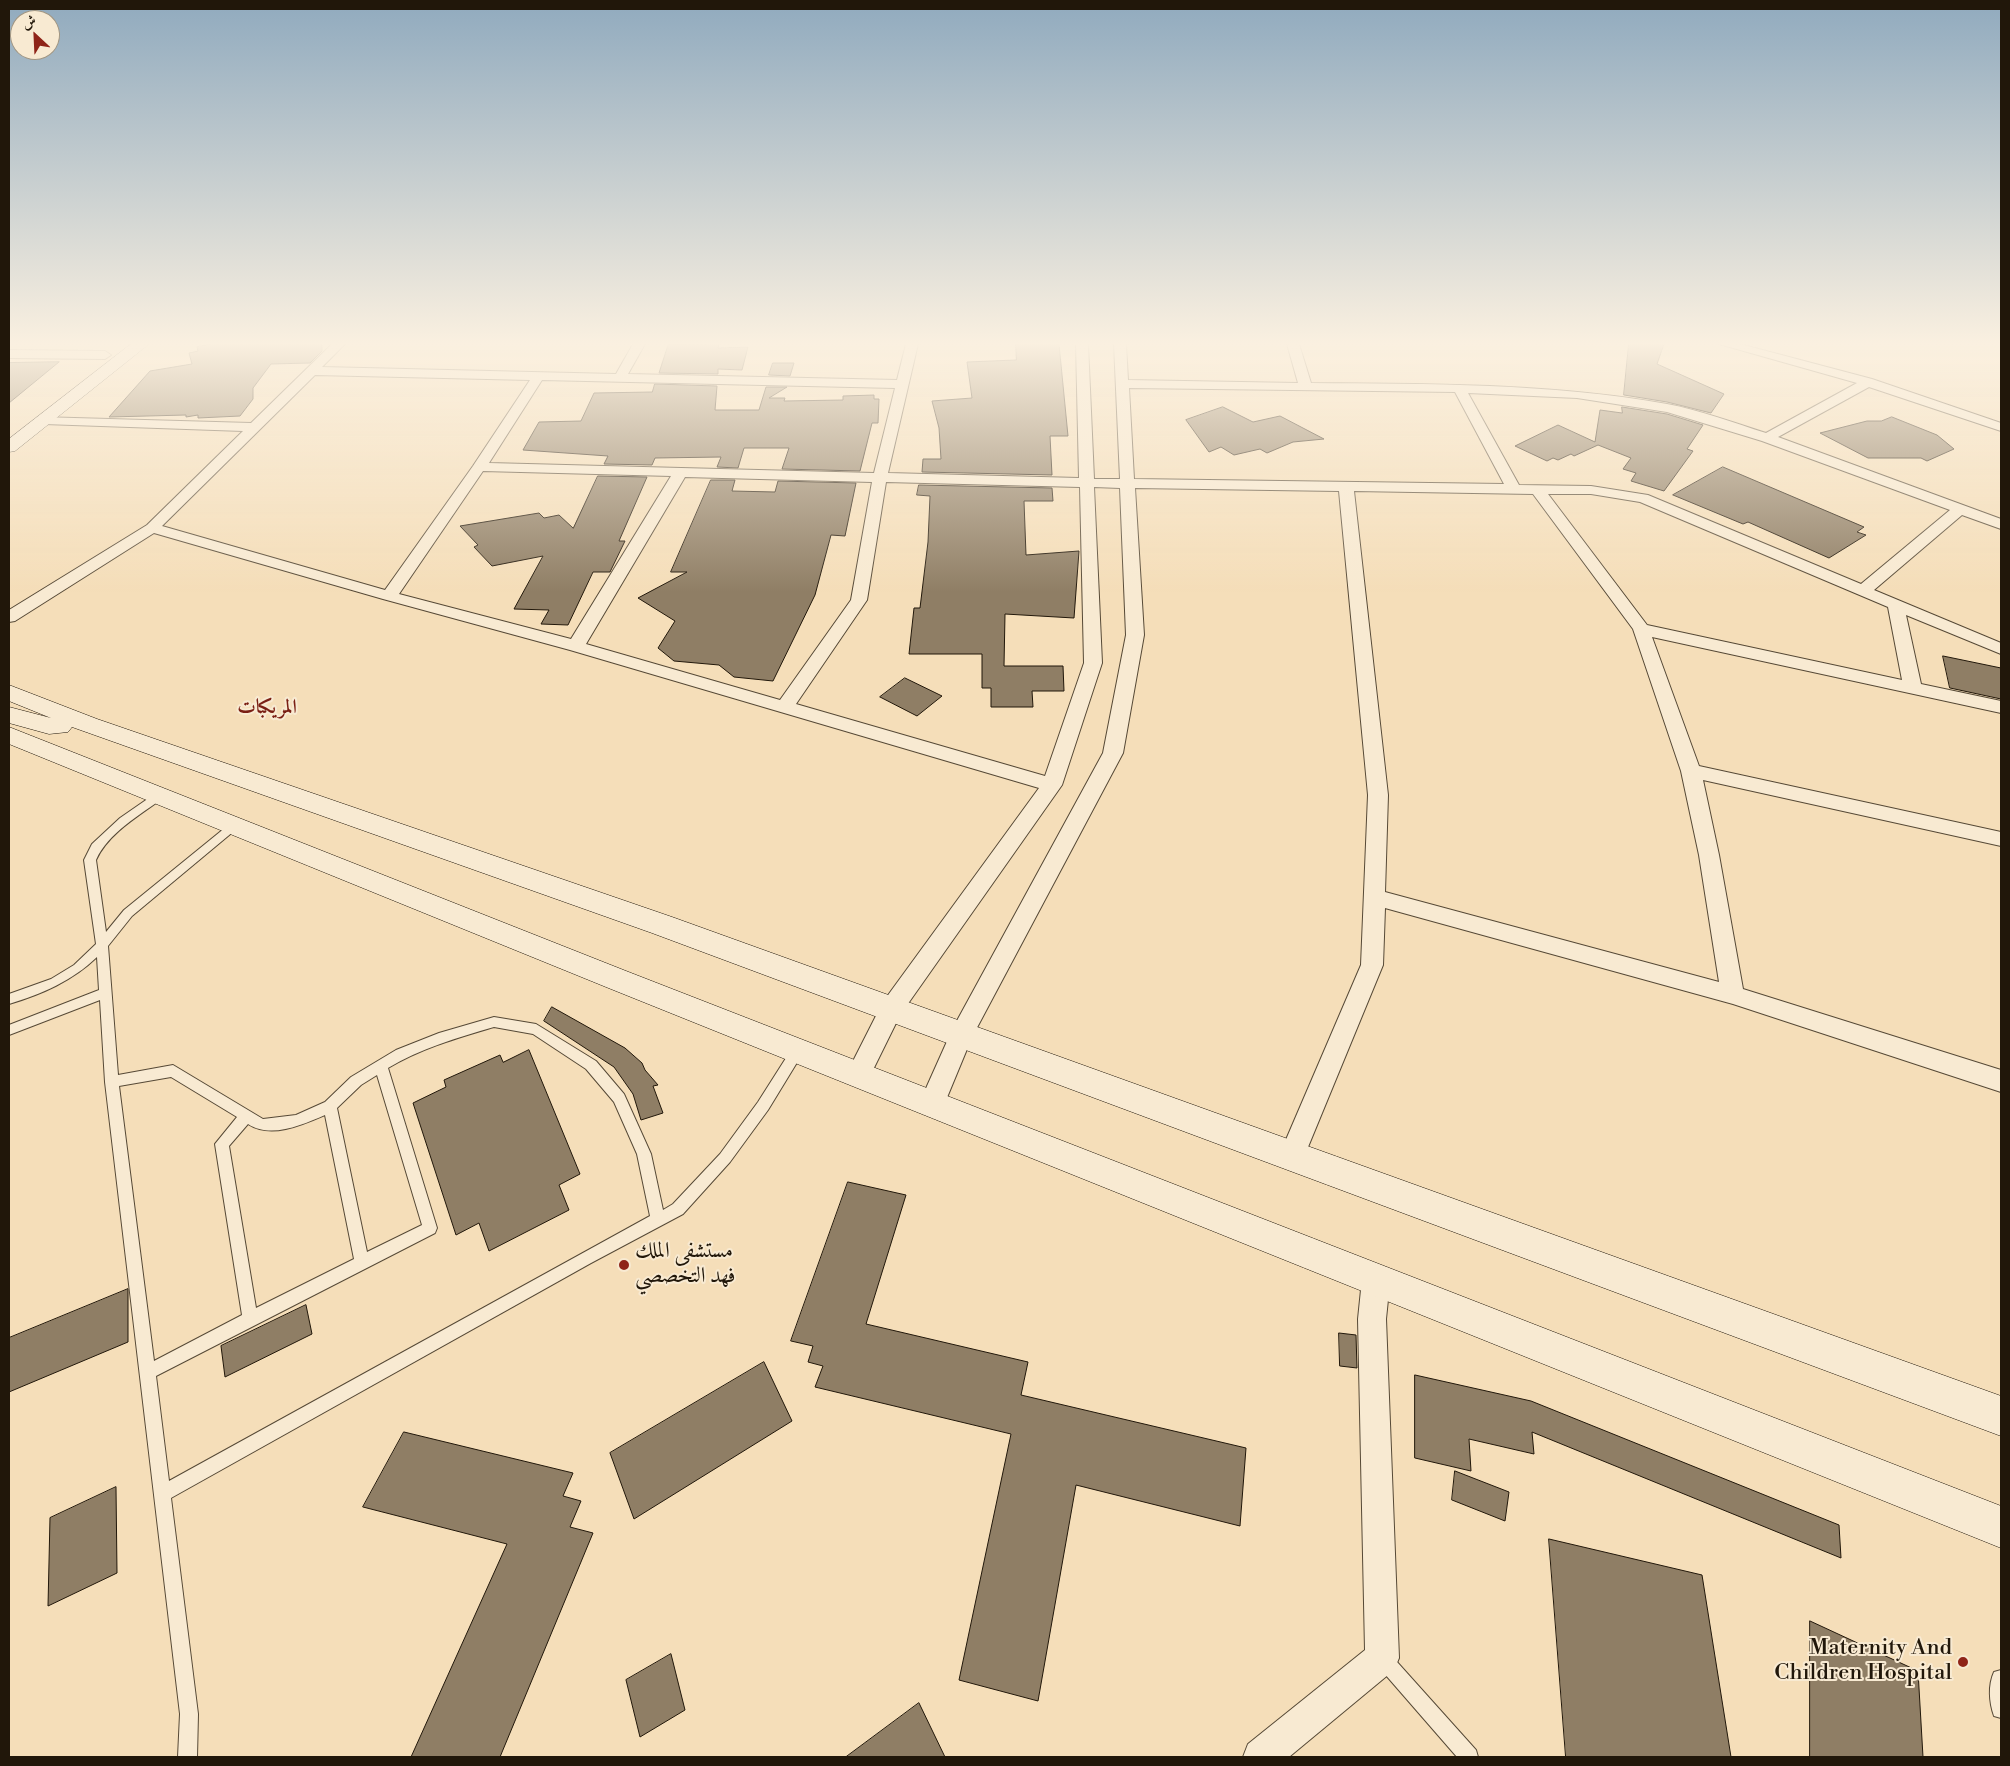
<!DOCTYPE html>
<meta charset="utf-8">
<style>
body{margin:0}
#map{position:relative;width:2010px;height:1766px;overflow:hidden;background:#f5deb9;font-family:"Libre Bodoni",Amiri,serif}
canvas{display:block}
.frame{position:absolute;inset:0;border:10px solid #21170a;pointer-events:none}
.north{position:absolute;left:10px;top:10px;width:50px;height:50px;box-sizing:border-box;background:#f8ead2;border:1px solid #a29682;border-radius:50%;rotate:335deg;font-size:14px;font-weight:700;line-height:20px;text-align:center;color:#21170a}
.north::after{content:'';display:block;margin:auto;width:18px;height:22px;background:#8f2418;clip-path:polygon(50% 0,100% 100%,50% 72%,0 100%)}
</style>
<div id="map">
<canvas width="2010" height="1766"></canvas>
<div class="frame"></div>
<div class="north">ش</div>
</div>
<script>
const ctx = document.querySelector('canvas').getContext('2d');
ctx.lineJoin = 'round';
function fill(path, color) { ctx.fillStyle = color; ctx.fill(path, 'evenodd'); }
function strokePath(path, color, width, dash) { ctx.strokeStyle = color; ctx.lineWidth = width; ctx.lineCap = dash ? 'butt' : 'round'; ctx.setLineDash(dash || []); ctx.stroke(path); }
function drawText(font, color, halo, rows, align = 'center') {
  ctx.font = font + ' "Libre Bodoni",Amiri,serif'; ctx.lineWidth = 4; ctx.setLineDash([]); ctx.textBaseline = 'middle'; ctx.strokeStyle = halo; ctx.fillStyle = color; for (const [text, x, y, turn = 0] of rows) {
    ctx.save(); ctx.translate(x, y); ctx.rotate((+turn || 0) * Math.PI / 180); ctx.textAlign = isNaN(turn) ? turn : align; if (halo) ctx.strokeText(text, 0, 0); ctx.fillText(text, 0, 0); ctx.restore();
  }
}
const building = new Path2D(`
 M 212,344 L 322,344 L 322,351 L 310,363 L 271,364 L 253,388 L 253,399 L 240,416 L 198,418 L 198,415 L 186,417 L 186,415 L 109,417 L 150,371 L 192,364 L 189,353 L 198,351 L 197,347 Z
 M 719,344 L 718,348 L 748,347 L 742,370 L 718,369 L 718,374 L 659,373 L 668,345 Z
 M 1016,344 L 1059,344 L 1068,436 L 1050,436 L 1052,475 L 922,472 L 923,459 L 941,459 L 939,428 L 932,401 L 972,398 L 967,362 L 1016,360 Z
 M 1629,344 L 1664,344 L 1657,364 L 1724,394 L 1711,413 L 1667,402 L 1624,395 Z
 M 59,362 L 9,403 L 9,363 Z
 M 773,363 L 794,363 L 790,376 L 769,375 Z
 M 655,384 L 717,386 L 715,410 L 759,410 L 766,387 L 787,387 L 769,398 L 785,398 L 784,401 L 843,400 L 843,396 L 874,395 L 874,399 L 879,399 L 878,423 L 872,423 L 860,471 L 782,469 L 789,448 L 744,448 L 738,468 L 717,467 L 721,457 L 655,458 L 652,465 L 604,464 L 608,456 L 523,450 L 539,422 L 581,421 L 594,393 L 652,392 Z
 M 1223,407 L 1253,422 L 1280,416 L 1324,439 L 1293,442 L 1267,453 L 1260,449 L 1234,455 L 1221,447 L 1209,452 L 1186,420 Z
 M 1622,407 L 1667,414 L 1703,425 L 1687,449 L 1693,451 L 1664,491 L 1631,481 L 1636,473 L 1623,469 L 1631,458 L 1598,445 L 1574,456 L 1571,454 L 1558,460 L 1553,458 L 1547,461 L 1515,446 L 1558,425 L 1595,442 L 1600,410 L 1622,413 Z
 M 1892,417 L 1937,435 L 1954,449 L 1927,461 L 1921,458 L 1868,458 L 1820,433 L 1867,421 L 1881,421 Z
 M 1723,467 L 1864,527 L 1857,532 L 1866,535 L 1829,558 L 1748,522 L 1743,524 L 1673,495 Z
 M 598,476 L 647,477 L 619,541 L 625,541 L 610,572 L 593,572 L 568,625 L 541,624 L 549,610 L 514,609 L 543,556 L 492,566 L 474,547 L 478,545 L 460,526 L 539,513 L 544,518 L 559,515 L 573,528 Z
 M 711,480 L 735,480 L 732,491 L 775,492 L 778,481 L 856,483 L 845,536 L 831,535 L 815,595 L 773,681 L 734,677 L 719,665 L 674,661 L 658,648 L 675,621 L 638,598 L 687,572 L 671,572 Z
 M 919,485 L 1052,488 L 1053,501 L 1024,501 L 1026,555 L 1079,551 L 1074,618 L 1005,614 L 1004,666 L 1063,666 L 1064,691 L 1032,691 L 1033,707 L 991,707 L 991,688 L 982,688 L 982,654 L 909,654 L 914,608 L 920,608 L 928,542 L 930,496 L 917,495 Z
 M 1943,656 L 2001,668 L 2001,699 L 1950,688 Z
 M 905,678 L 942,696 L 917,716 L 880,697 Z
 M 552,1007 L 625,1048 L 642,1063 L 645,1070 L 658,1085 L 653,1086 L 663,1113 L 641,1120 L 633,1094 L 614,1067 L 544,1021 Z
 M 529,1050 L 580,1174 L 559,1185 L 569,1210 L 489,1251 L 479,1223 L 456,1235 L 413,1103 L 446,1087 L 444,1080 L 500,1055 L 503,1062 Z
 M 848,1182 L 906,1195 L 866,1324 L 1028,1362 L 1021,1395 L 1246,1448 L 1240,1526 L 1076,1485 L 1038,1701 L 959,1680 L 1011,1434 L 815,1387 L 823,1366 L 808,1362 L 813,1346 L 791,1341 Z
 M 128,1289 L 128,1342 L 9,1392 L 9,1338 Z
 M 306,1305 L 312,1334 L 225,1377 L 221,1346 Z
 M 1339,1333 L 1356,1335 L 1357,1368 L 1340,1366 Z
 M 764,1362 L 792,1421 L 634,1519 L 610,1453 Z
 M 1415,1375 L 1531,1401 L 1839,1525 L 1841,1558 L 1532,1432 L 1534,1454 L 1469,1439 L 1471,1471 L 1415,1458 Z
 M 404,1432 L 573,1473 L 563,1496 L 581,1501 L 570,1527 L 593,1533 L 500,1757 L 411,1757 L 507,1544 L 363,1507 Z
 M 1455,1471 L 1509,1492 L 1505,1521 L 1452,1500 Z
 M 116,1487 L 117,1573 L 48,1606 L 50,1518 Z
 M 1549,1539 L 1702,1575 L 1731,1757 L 1566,1757 Z
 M 1810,1621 L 1918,1671 L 1923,1757 L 1810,1757 Z
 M 671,1654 L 685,1710 L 640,1737 L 626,1680 Z
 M 919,1703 L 945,1757 L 846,1757 Z`);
fill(building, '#8f7e65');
strokePath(building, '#21170a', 1);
const lane = new Path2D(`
 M 159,791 L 164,795 L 163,798 C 140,815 108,833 96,860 L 106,932 L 124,910 L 231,823 L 239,823 L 240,826 L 132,916 L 108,946 L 118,1075 L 173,1065 L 263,1119 L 296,1115 L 325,1102 L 351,1077 L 396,1050 L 439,1033 L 494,1017 L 536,1024 L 596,1061 L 624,1094 L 651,1154 L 663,1210 L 673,1204 L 720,1154 L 758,1102 L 793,1047 L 798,1046 L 803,1047 L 804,1051 L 768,1110 L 730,1162 L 683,1214 L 591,1263 L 171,1498 L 198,1714 L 197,1757 L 178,1757 L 180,1714 L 105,1082 L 100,1000 L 9,1035 L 9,1025 L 99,990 L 97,957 C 72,981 42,994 9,1004 L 9,994 L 51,979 L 74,965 L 96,944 L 84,860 L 92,844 L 120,818 ZM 494,1027 L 533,1034 L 586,1069 L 614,1102 L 637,1154 L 650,1216 L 169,1481 L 156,1376 L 435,1233 L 437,1228 L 388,1068 C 421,1048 457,1038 494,1027 ZM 377,1075 L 422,1225 L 367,1252 L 337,1108 L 361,1085 ZM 171,1077 L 237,1117 L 215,1144 L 242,1315 L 154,1361 L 119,1086 ZM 325,1115 L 354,1259 L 256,1308 L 229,1146 L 248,1124 C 271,1139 302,1125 325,1115 Z
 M 1383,1650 L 1389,1653 L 1476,1750 L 1478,1757 L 1457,1757 L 1377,1665 L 1374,1659 L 1377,1653 Z
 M 2001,1670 L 2001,1718 L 1994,1716 C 1989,1702 1988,1685 1994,1672 Z`);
const street = new Path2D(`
 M 332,344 L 345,344 L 322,367 L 616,374 L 633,344 L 645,344 L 628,374 L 897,380 L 906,344 L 918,344 L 888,473 L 1079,478 L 1076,344 L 1088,344 L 1094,479 L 1120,479 L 1114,344 L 1126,344 L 1128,380 L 1298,383 L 1287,344 L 1299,344 L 1311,383 C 1430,384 1549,383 1667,404 C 1700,410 1734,423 1766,433 L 1857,383 L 1719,344 L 1740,344 L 1872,379 L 2001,423 L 2001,431 L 1869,387 L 1778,437 L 2001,519 L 2001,529 L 1962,515 L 1874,590 L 2001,643 L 2001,654 L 1906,615 L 1921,684 L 2001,701 L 2001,713 L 1652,637 L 1699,766 L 2001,832 L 2001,846 L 1703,780 L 1719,855 L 1743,989 L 2001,1070 L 2001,1092 L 1733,1004 L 1385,908 L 1383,965 L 1301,1164 L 1292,1168 L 1283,1164 L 1279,1156 L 1361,965 L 1368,795 L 1339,491 L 1135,488 L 1144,635 L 1123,753 L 972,1037 L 941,1112 L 932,1115 L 923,1112 L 919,1104 L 953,1028 L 1103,753 L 1126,635 L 1120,488 L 1094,487 L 1102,663 L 1062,785 L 900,1015 L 867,1082 L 858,1086 L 849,1082 L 846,1075 L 883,1002 L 1039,788 L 570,650 L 383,599 L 154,533 L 15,621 L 9,622 L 9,610 L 147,525 L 243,431 L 44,424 L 39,423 L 37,420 L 39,417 L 251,423 ZM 315,375 L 530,380 L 473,466 L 385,590 L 162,526 ZM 542,380 L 895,388 L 874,473 L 489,463 ZM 1129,388 L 1455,392 L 1504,484 L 1134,479 ZM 1468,393 L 1577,398 L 1667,412 L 1762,441 L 1950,510 L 1861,584 L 1648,495 L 1591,486 L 1519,485 ZM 483,471 L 671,476 L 571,639 L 399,594 ZM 685,477 L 872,482 L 851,600 L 780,700 L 586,644 ZM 886,482 L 1080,487 L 1084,663 L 1045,776 L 796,704 L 867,600 ZM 1354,491 L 1533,494 L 1633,629 L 1681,771 L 1699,855 L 1719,982 L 1385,892 L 1388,795 ZM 1548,494 L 1591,494 L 1640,502 L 1888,607 L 1902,680 L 1647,625 Z
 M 9,350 L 105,351 L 111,355 L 105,359 L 9,358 Z
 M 1376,1266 L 1386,1270 L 1390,1280 L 1386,1319 L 1399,1658 L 1394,1670 L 1289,1757 L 1243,1757 L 1248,1744 L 1365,1650 L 1358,1319 L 1362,1280 L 1366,1270 Z`);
const secondary = new Path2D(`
 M 131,344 L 149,344 L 15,451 L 9,452 L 9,439 Z
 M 9,685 L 97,719 L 672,917 L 2001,1396 L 2001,1436 L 652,933 L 72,727 L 68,732 L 49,734 L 9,723 L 9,707 L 51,718 L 9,701 Z
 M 9,727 L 626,971 L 2001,1506 L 2001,1548 L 606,987 L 9,744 Z`);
strokePath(lane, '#564936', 2);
strokePath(street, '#564936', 2);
strokePath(secondary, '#21170a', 1);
fill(lane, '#f8ead2');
fill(street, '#f8ead2');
fill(secondary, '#f8ead2');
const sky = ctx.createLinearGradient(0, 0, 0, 592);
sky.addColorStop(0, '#90aabe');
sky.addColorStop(0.58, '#faf0e0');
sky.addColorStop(1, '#faf0e000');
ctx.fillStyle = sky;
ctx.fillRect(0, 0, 2010, 592);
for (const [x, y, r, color] of [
 [624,1265,6,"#8f2418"],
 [1963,1662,6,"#8f2418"]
]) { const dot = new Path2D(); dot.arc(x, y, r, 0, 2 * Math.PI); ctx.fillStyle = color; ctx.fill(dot); strokePath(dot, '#f8ead2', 2); }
drawText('bold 20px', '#7a1f14', '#f8ead2', [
 ["المريكبات",267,708]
]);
drawText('22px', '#21170a', '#f8ead2', [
 ["مستشفى الملك",635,1252],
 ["فهد التخصصي",635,1277],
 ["Maternity And",1952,1649,"right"],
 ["Children Hospital",1952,1674,"right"]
], 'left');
</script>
